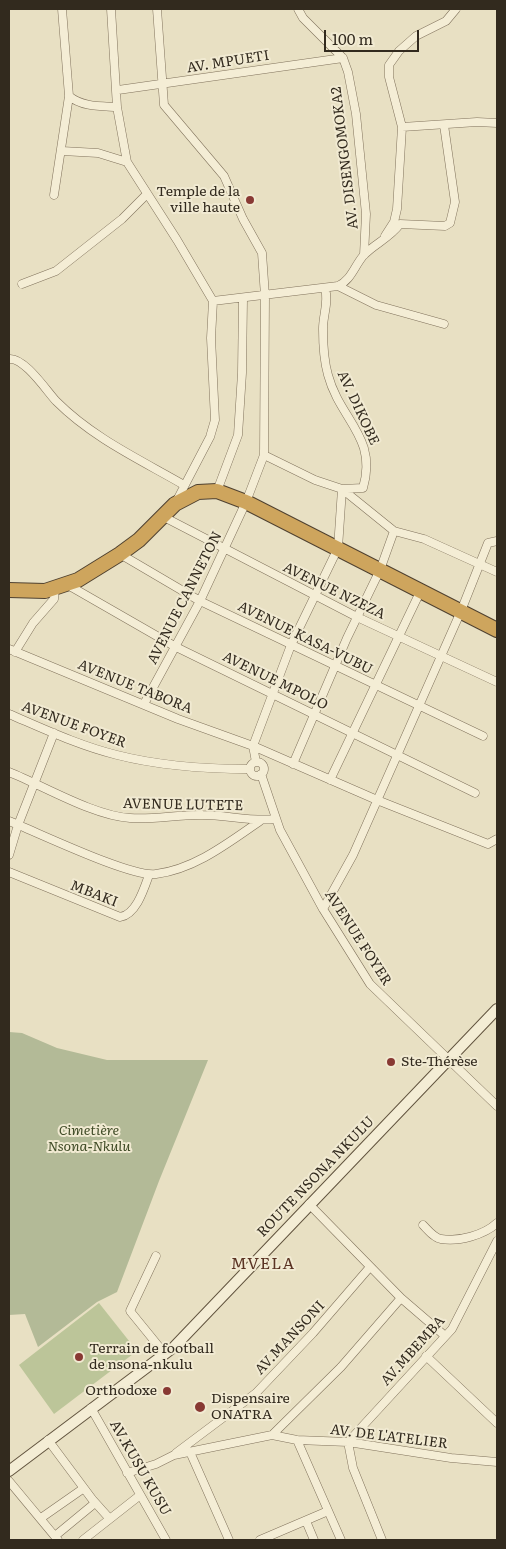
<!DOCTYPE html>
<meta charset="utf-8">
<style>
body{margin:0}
#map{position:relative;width:506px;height:1549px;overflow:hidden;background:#e8e0c3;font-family:Literata,serif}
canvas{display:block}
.frame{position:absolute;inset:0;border:10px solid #322a1e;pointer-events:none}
.scale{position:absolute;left:324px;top:30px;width:95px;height:22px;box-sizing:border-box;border:2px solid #322a1e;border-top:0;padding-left:6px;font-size:15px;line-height:18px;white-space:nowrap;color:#322a1e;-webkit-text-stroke:4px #f1ead2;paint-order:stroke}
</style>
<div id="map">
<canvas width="506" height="1549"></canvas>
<div class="frame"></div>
<div class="scale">100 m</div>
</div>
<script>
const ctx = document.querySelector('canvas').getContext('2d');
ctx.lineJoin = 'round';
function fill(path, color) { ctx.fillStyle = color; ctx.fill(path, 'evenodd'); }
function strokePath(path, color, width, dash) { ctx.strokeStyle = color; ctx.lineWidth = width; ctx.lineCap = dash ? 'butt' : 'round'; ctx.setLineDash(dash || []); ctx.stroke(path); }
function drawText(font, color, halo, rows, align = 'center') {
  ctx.font = font + ' Literata,serif'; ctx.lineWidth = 4; ctx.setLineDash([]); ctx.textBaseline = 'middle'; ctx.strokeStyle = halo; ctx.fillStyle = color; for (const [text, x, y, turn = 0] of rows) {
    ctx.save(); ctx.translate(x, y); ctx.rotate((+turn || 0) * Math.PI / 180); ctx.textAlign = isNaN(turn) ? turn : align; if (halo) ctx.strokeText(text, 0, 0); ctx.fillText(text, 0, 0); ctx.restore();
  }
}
fill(new Path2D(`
 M 99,1303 L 137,1351 L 54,1414 L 19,1365 Z`), '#bcc599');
fill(new Path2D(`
 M 9,1032 L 22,1033 L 57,1048 L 107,1060 L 208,1060 L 159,1181 L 117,1292 L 97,1302 L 38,1347 L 25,1314 L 9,1315 Z`), '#b3ba97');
const street = new Path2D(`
 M 111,9 L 117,107 L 127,162 L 177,240 L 213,301 L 211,338 L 215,420 L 210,437 L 176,502
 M 298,9 L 303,18 L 343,58 L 348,72 L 356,114 L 366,214 L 364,255
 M 118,90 L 343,58
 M 69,96 C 82,107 101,106 117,107
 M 402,127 L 477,122 L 497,123
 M 62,151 L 98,153 L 127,162
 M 54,195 L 69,96 L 62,9
 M 385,236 L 394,222 L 397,209 L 402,127 L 389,77 L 389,65 L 399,51 L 416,36 L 446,21 L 456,9
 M 22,284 L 56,271 L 122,219 L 147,194
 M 338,286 L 376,305 L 444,324
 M 325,288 C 329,303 323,314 323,329 C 323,344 324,361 328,375 C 340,420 378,437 363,488 L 342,489 L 338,548 L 291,645 L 253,746 L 377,800 L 488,844 L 497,839
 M 213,301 L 338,286 C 351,280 354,267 363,256 C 374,244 390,238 400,224 L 445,226 L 450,223 L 455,202 L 444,125
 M 9,359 C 24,357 46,390 56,401 C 93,438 139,459 184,485
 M 264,455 L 315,480 L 342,489 L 394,531 L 424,539 L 497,572
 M 217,491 L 238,435 L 242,373 L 243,299
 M 162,516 L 357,617 L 497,682
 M 120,554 L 200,601 L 483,736
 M 68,585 L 176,647 L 475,793
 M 9,649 L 178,719 L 253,746 L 256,762
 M 15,652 L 33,623 L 54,599 L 55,589
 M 144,704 L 200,601 L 246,502 L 264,455 L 265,296 L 262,253 L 243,219 L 224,176 L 164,105 L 157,9
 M 9,714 C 44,729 80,746 117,755 C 160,766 206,769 250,769
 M250 769a7 7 0 1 1 14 0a7 7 0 1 1-14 0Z
 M 293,764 L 347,638 L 380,570 L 394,531
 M 9,772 C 44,786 94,816 130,818 C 154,820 179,814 203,815 C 226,815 253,822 275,819
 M 261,774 L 280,830 L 323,909 L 370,984 L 497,1106
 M 330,780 L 421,590
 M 9,821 C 37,832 132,878 156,874 C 195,869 228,843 260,821
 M 9,855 L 18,825 L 54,733
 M 9,872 L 120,917 C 136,915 144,889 149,875
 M 323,909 L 353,855 L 461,611 L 488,543 L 497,541
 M 309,1204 L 401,1298 L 444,1335
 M 423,1225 C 428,1230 434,1238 441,1239 C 459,1242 484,1235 497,1223
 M 156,1256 L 130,1311 L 165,1354
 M 426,1356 L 497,1423
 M 91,1408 L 166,1540
 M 272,1435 L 341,1367 L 401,1298
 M 48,1440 L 92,1499 L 109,1518
 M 297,1440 L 341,1540
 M 190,1452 L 229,1540
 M 176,1453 L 256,1393 L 313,1333 L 370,1267
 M 127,1473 L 156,1464 L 174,1455 L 272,1435 L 297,1440 L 348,1442 L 451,1458 L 497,1462
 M 9,1481 L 58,1540
 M 41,1518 L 84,1488
 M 306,1521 L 314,1540
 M 55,1536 L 95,1503
 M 83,1540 L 139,1496
 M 260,1540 L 328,1511
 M 382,1540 L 353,1468 L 348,1442 L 452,1329 L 497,1241`);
const secondary = new Path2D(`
 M 9,1471 L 174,1347 L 497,1009`);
const highway = new Path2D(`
 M 9,590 L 45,591 L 78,580 L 120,554 L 139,540 L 175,504 L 198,492 L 217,491 L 246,502 L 497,630`);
strokePath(street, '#80725c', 9);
strokePath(secondary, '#62543f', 12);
strokePath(highway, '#4f4130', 16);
strokePath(street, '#f4edd5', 8);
strokePath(secondary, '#f4edd5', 10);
strokePath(highway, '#cea55d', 14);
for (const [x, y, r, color] of [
 [250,200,5,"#883933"],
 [391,1062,5,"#883933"],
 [79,1357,5,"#883933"],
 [167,1391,5,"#883933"],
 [200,1407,6,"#883933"]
]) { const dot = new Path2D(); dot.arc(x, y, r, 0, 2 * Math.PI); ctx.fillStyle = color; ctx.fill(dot); strokePath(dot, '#f1ead2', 2); }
drawText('14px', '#322a1e', '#f1ead2', [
 ["AV. MPUETI",228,62,-9],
 ["AV. DISENGOMOKA2",345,158,-97],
 ["AV. DIKOBE",358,408,65],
 ["AVENUE NZEZA",334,591,26],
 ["AVENUE CANNETON",185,598,-63],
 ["AVENUE KASA-VUBU",305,638,26],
 ["AVENUE MPOLO",275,681,26],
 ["AVENUE TABORA",135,687,22],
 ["AVENUE FOYER",74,725,20],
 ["AVENUE LUTETE",183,805,1],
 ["MBAKI",94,894,21],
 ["AVENUE FOYER",358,938,57],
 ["ROUTE NSONA NKULU",316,1177,-46],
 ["AV.MANSONI",290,1338,-47],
 ["AV.MBEMBA",413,1351,-48],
 ["AV. DE L'ATELIER",389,1437,7],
 ["AV.KUSU KUSU",140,1468,60]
]);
drawText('14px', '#322a1e', '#f1ead2', [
 ["Temple de la",240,192,"right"],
 ["ville haute",240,208,"right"],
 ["Ste-Thérèse",401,1062],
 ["Terrain de football",89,1349],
 ["de nsona-nkulu",89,1365],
 ["Orthodoxe",157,1391,"right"],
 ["Dispensaire",211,1399],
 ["ONATRA",211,1415]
], 'left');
drawText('italic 14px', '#404c27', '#f1ead2', [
 ["Cimetière",89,1131],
 ["Nsona-Nkulu",89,1147]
]);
ctx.letterSpacing = '1px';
drawText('16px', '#5a3323', '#f1ead2', [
 ["MVELA",263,1264]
]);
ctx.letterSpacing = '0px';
</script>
